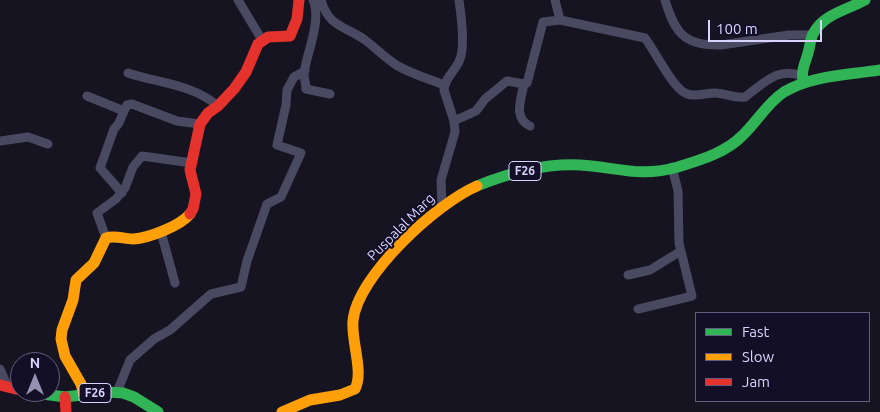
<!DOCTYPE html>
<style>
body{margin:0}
#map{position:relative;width:880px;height:412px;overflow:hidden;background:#161421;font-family:Ubuntu,sans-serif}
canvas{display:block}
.legend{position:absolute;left:695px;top:312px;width:175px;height:90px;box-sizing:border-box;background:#130f26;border:1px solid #625e7d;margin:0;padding:6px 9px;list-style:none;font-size:15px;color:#d9d4ff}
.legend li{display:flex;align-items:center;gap:10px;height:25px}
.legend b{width:25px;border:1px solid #625e7d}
.north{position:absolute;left:10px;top:352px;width:50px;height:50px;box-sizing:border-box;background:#130f26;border:1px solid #625e7d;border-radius:50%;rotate:0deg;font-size:14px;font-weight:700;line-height:20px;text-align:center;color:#d9d4ff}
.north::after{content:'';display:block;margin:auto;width:18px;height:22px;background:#9591b1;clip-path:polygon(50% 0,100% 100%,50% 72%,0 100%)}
.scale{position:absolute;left:708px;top:20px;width:114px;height:22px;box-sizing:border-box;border:2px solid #d9d4ff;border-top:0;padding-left:6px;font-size:15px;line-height:18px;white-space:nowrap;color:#d9d4ff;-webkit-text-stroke:4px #130f26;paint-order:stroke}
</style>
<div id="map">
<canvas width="880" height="412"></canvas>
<ul class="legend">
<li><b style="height:6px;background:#30b455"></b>Fast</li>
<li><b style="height:6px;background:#ff9f0a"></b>Slow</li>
<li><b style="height:6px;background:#e5322d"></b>Jam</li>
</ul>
<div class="north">N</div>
<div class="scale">100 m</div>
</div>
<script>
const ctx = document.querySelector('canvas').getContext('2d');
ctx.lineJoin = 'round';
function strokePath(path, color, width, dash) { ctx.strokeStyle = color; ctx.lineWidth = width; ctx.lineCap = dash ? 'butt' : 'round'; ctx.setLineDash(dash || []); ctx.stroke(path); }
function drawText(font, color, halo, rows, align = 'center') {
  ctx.font = font + ' Ubuntu,sans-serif'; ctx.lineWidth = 4; ctx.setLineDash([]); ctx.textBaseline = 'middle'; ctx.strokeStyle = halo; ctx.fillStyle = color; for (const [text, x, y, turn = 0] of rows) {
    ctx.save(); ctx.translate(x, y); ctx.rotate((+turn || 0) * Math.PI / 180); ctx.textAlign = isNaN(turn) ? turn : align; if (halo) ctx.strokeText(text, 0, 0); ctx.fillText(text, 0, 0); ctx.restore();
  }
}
strokePath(new Path2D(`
 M 238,0 L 262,40
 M 313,0 C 322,20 307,52 304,73 C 304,78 306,84 306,89 L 330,94
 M 321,0 C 329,28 346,26 365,40 C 376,48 386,59 398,66 C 412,74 429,79 444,85
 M 555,0 L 560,20 L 645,38 C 655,51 673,89 687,94 C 696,97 706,93 715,93 C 725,93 735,99 745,97 C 763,84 778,66 801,76
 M 665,0 C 675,33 684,46 721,45 L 789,35 L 812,35
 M 128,73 C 158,83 192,84 218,106
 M 524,84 L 527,83 L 543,22 L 560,20
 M 87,96 L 124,111 L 127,105 L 132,104 L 177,121 L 200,124
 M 454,121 L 476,111 L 485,99 L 507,81 L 524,84 C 521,100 513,118 530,126
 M 0,141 L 28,137 L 48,144
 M 122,193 L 100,168 L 114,129 L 119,123 L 124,111
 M 442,206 L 441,180 L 455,132 L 454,121 L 444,90 C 445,76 456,71 460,59 C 465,47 461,14 459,0
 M 161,232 L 175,283
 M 106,238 L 97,213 L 116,199 L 125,188 L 133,167 L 142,156 L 192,163
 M 628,275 L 650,270 L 681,251
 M 638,309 L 692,296 L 679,243 L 678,191 L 672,167
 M 0,369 L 8,387
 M 117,392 L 130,360 L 154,339 L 170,330 L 211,294 L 241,287 L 247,261 L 267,204 L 281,197 L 301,153 L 277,145 L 286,105 L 287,90 L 294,77 L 305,71`), '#4a4962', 9);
strokePath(new Path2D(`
 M 804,83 C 800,72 805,64 808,53 C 810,47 810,40 813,34 C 823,14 847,10 865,0
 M 477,186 C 509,173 544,163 580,165 C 617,167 639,178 678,167 C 700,160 725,153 742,136 C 757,122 767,103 784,92 C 812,75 849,75 880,70
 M 28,392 L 65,397 L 107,392 L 123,393 L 134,397 L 158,412`), '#30b455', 11);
strokePath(new Path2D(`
 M 84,395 L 81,384 L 65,356 L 61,339 L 62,330 L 73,300 L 76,280 L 94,263 L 106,238 C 115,235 124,239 133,239 C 149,238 180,226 190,214
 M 282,412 L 310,400 L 340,395 L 355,389 C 364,372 351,341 353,321 C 357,276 437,203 477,186`), '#ff9f0a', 11);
strokePath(new Path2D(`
 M 190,214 L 193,209 L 196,194 L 190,170 L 200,124 L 208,113 L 218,106 L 234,89 L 246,72 L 258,44 L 268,37 L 290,36 L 297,19 L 299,0
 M 0,385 L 20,390
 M 65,397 L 66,412`), '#e5322d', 11);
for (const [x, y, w] of [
 [525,171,32],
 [95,393,32]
]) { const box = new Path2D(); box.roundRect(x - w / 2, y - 9.5, w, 19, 4); ctx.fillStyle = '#130f26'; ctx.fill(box); strokePath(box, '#d9d4ff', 1); }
drawText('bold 12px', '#d9d4ff', null, [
 ["F26",525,171],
 ["F26",95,393]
]);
drawText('14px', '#d9d4ff', '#130f26', [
 ["Puspalal Marg",401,227,-45]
]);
</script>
